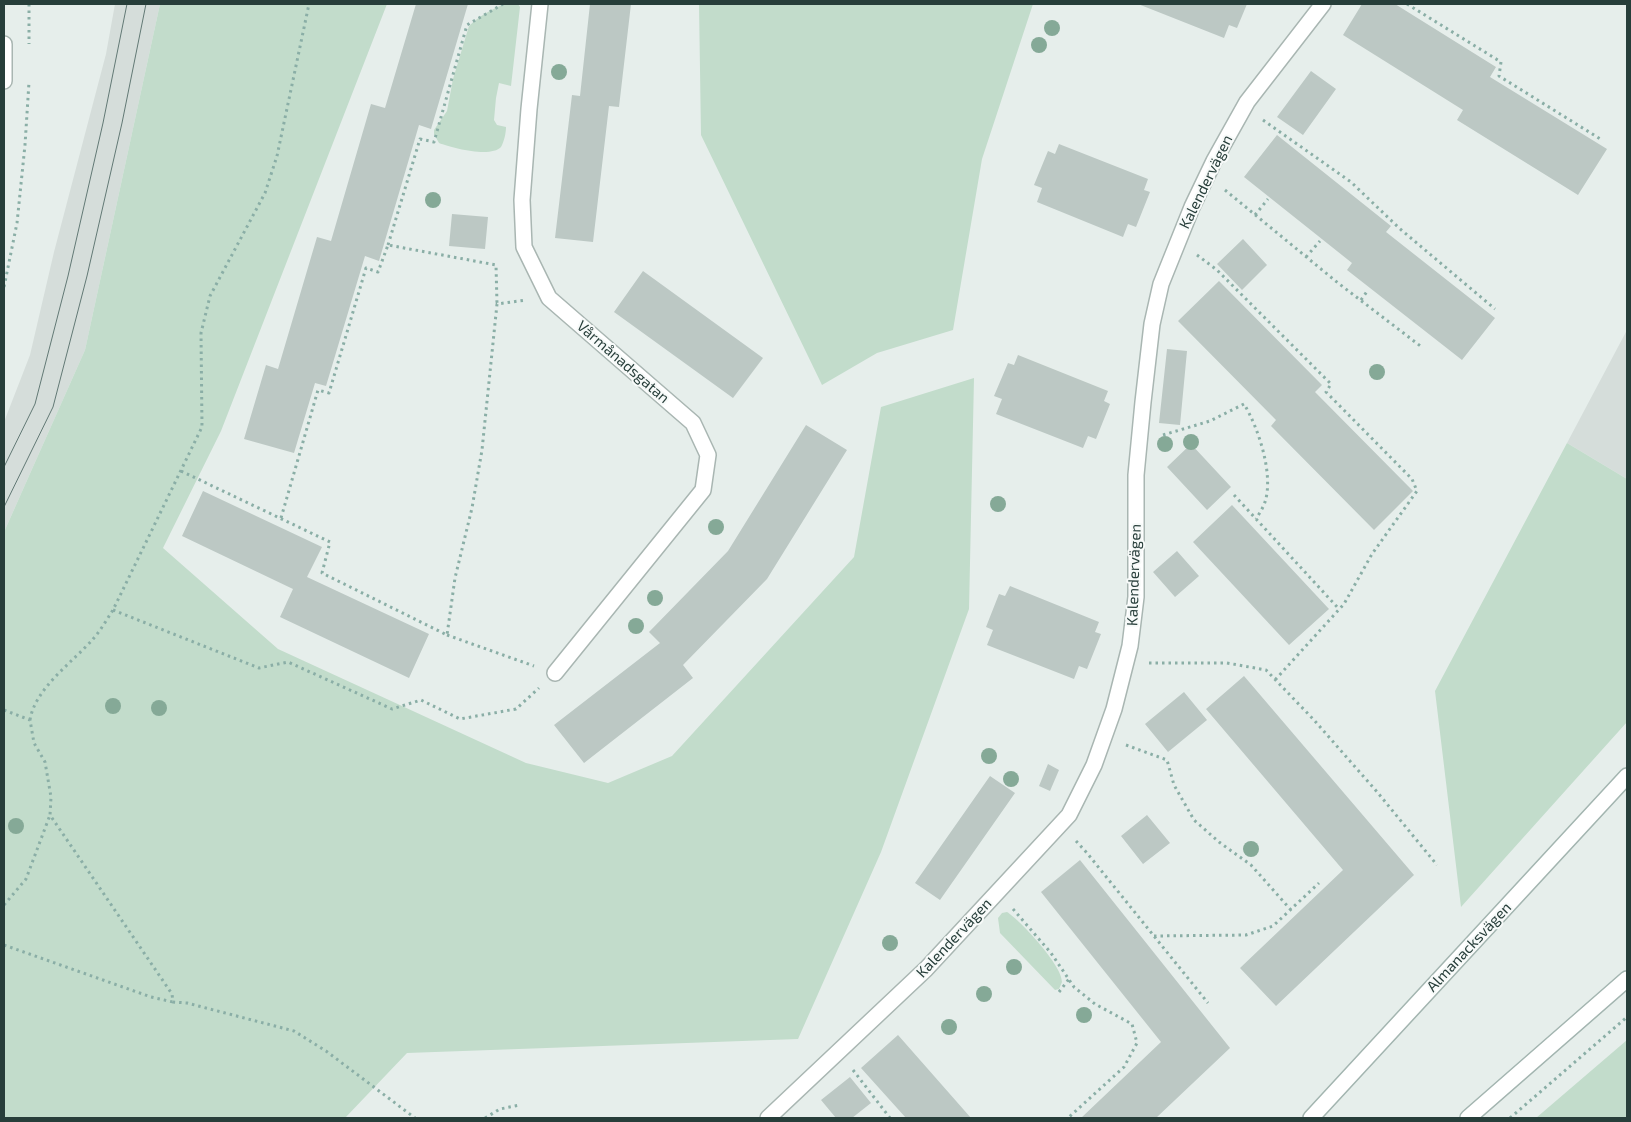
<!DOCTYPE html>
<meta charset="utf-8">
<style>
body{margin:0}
#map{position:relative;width:1631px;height:1122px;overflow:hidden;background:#e6eeeb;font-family:"Exo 2",sans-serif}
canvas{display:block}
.frame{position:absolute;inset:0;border:5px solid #273e3a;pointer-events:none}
</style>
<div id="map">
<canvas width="1631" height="1122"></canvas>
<div class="frame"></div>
</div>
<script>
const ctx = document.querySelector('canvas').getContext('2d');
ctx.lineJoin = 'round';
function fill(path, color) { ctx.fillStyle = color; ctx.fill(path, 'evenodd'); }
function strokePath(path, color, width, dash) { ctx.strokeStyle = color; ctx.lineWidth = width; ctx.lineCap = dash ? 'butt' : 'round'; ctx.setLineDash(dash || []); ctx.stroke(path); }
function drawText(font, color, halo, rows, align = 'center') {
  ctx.font = font + ' "Exo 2",sans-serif'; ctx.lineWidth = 4; ctx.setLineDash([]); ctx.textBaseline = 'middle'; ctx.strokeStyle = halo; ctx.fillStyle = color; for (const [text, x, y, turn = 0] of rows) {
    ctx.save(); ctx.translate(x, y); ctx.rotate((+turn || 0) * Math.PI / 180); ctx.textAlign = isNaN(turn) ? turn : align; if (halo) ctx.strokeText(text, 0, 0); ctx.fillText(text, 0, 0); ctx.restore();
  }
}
fill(new Path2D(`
 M 115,4 L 160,4 L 85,350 L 4,532 L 4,422 L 30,355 L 54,252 L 106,54 Z
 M 1627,330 L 1627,479 L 1567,443 Z`), '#d5ddda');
fill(new Path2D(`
 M 160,4 L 387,4 L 221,431 L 163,548 L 278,649 L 526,763 L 608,783 L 672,756 L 854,557 L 881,407 L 974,378 L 969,609 L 881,852 L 798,1039 L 407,1053 L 345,1118 L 4,1118 L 4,532 L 85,350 Z
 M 504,4 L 518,4 L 520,7 L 511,86 L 499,83 L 496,98 L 494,120 L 497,125 L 506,127 C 506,133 504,142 501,147 C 491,158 452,148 439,143 L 434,134 L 434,130 L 447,111 L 453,79 L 469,26 C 479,16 491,10 504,4 Z
 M 699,4 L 1033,4 L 982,159 L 953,330 L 877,353 L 822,385 L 701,135 Z
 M 1567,443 L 1627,479 L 1627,722 L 1461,907 L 1435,691 Z
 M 1007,912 C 1020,920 1063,966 1062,982 C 1061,984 1060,987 1059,989 L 1055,990 L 1000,933 L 998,918 L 1002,913 Z
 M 1627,1040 L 1627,1118 L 1536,1118 Z`), '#c2dccb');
fill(new Path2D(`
 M 416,4 L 468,4 L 431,129 L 419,125 L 379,261 L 365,256 L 326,386 L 315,383 L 294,453 L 244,439 L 266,365 L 278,369 L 317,237 L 331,241 L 371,104 L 385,108 Z
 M 590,4 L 631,4 L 619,107 L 609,106 L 593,242 L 555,238 L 572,95 L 580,96 Z
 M 1138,4 L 1247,4 L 1237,28 L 1229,25 L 1224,38 Z
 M 1362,4 L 1395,4 L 1496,67 L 1490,77 L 1607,149 L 1578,195 L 1457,120 L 1463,110 L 1343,35 Z
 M 1311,71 L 1336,89 L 1303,135 L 1277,117 Z
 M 1277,135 L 1391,226 L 1386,232 L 1495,318 L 1462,360 L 1347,270 L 1352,263 L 1244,177 Z
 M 1059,144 L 1148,179 L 1144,190 L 1150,192 L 1136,227 L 1128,224 L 1123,237 L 1037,202 L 1042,188 L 1034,185 L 1048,151 L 1055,154 Z
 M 452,214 L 488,217 L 485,249 L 449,246 Z
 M 1243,239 L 1267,265 L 1242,290 L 1217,264 Z
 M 643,271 L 763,358 L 733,398 L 614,312 Z
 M 1219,281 L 1322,385 L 1315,392 L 1413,491 L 1374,530 L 1271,426 L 1276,420 L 1178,321 Z
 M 1167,349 L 1187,351 L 1180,425 L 1159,423 Z
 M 1018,355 L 1108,391 L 1104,401 L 1110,404 L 1096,439 L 1088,436 L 1083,448 L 996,414 L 1002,399 L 994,396 L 1008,363 L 1014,365 Z
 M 806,425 L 847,450 L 767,579 L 683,665 L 693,678 L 584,763 L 554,725 L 660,643 L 649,632 L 728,551 Z
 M 1191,444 L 1231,487 L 1207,510 L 1167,467 Z
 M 203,491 L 322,547 L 307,577 L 429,634 L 409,678 L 280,617 L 293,589 L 182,536 Z
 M 1232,505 L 1329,609 L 1289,645 L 1193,542 Z
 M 1177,551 L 1199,576 L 1175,597 L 1153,572 Z
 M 1010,586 L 1099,622 L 1095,632 L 1101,634 L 1087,669 L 1079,666 L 1074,679 L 987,645 L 993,630 L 986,627 L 999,594 L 1005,596 Z
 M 1244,676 L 1414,875 L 1276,1006 L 1240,968 L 1343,870 L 1206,709 Z
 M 1184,692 L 1207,720 L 1168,752 L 1145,724 Z
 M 1048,764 L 1059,770 L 1050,791 L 1039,786 Z
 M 990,776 L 1015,793 L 940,900 L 915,883 Z
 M 1147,815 L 1170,843 L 1143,864 L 1121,836 Z
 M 1080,860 L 1230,1048 L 1156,1118 L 1081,1118 L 1161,1042 L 1041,892 Z
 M 898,1035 L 971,1118 L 906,1118 L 861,1068 Z
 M 850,1077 L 871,1103 L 852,1118 L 836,1118 L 821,1100 Z`), '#bcc8c4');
const street = new Path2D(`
 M 540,4 L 529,109 L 522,200 L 524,247 L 549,298 L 693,423 L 708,455 L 703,490 L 555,673
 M 4,44 L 4,81
 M 768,1118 L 926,969 L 1069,815 L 1094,765 L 1114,709 L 1130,646 L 1136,597 L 1136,475 L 1143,402 L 1152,324 L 1161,284 L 1192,207 L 1214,161 L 1247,102 L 1323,4`);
const secondary = new Path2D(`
 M 1311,1118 L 1627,776
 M 1468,1118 L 1627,979`);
strokePath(street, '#a9b6b2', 18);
strokePath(secondary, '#a3b5b0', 18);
strokePath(new Path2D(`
 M 29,4 L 29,44
 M 1407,4 L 1501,62 L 1499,76 L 1602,140
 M 1263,120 L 1351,182 L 1399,228 L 1495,309
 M 1225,190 L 1338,283 L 1423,348
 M 1255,215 L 1268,199
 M 388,245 L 420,139 L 434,142 L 467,25 L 503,4
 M 1197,255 L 1217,270 L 1331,384 L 1326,392 L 1412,479 L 1417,491 L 1372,554 L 1344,604 L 1275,680
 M 1306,257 L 1320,241
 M 4,287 L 17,223 L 25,145 L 29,82
 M 1361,300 L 1368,290
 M 1163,435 L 1210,421 L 1244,404 C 1258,427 1274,474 1265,502 C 1263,508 1259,514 1256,519
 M 181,471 L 330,542 L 322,573 L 447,635 L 455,578 L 472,508 L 482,450 L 497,304 L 526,300
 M 1234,495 L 1339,609
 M 281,518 L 318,390 L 329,393 L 366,268 L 378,272 L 388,245 L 496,265 L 497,304
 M 113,610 L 259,668 L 288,662 L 392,709 L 421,700 L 460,719 L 516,709 L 539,688
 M 447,635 L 534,666
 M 1149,663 L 1227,663 L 1266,670 L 1314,720 L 1378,793 L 1437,865
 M 4,710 L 30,720 L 34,743 L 45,762 L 51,797 L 50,815 L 172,994 L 173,1002 L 187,1003 L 294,1031 L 326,1051 L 415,1118
 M 30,720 C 35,688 73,662 93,639 C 101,630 107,619 113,610 L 202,427 L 201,333 L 210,296 L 265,193 L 277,156 L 309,4
 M 1126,745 L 1167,760 L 1174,785 L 1194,820 L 1219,842 L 1251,865 L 1291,910
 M 1076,841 L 1087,853 L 1208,1003
 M 4,905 L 26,879 L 50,815
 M 1013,909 L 1051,953 L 1074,987 L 1095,1004 L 1132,1024 L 1137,1043 L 1124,1067 L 1068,1118
 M 1154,936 L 1246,935 L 1273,926 L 1319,883
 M 4,945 L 151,997 L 173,1002
 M 1059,992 L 1069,979
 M 853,1070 L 890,1118
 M 485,1118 L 500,1109 L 520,1105
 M 1510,1118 L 1627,1017`), '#8aaea6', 3, [2.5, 4]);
strokePath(street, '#fff', 15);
strokePath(secondary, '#fff', 15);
strokePath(new Path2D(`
 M 4,467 L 35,404 L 68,276 L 103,123 L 127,4
 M 4,507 L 53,407 L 87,276 L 122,123 L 146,4`), '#627975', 1);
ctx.fillStyle = '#85a997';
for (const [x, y] of [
 [1052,28],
 [1039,45],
 [559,72],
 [433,200],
 [1377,372],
 [1191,442],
 [1165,444],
 [998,504],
 [716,527],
 [655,598],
 [636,626],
 [113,706],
 [159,708],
 [989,756],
 [1011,779],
 [16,826],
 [1251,849],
 [890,943],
 [1014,967],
 [984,994],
 [1084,1015],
 [949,1027]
]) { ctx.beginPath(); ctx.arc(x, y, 8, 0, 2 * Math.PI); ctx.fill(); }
drawText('15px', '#273e3a', '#f7faf9', [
 ["Kalendervägen",1206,182,-64],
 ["Vårmånadsgatan",623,362,41],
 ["Kalendervägen",1134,575,-88],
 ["Kalendervägen",954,938,-47],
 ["Almanacksvägen",1469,947,-47]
]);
</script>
